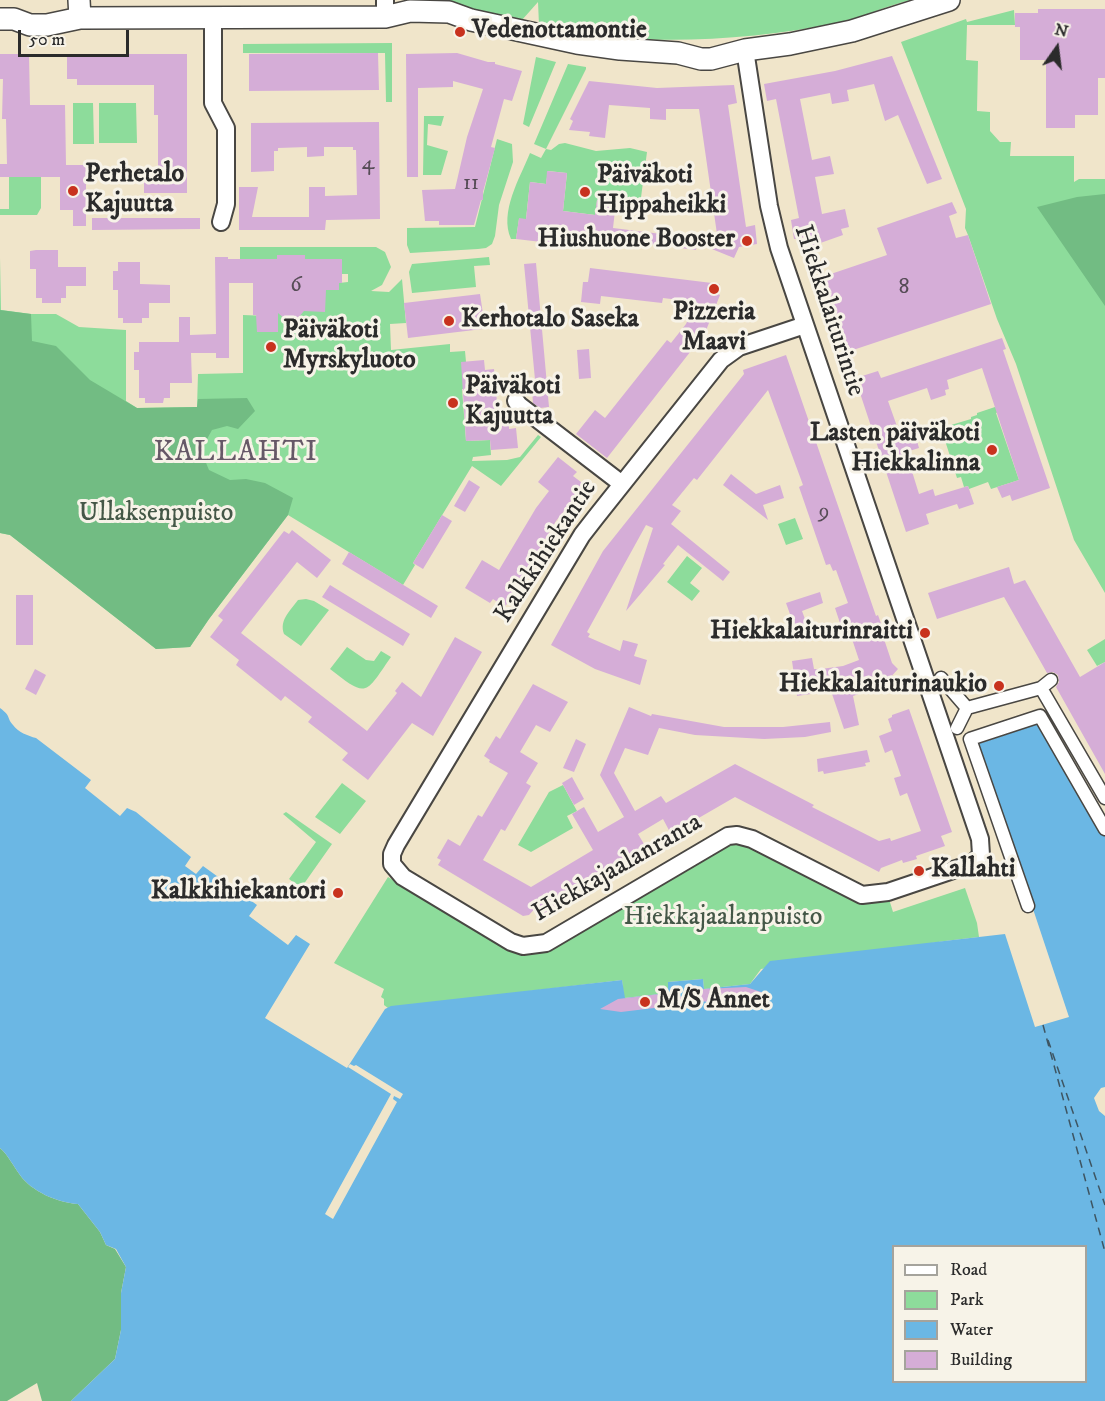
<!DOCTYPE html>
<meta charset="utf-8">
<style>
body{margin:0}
#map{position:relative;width:1105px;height:1401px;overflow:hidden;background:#f0e5ca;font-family:"IM FELL DW Pica",serif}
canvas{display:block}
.legend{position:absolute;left:892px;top:1245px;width:195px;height:138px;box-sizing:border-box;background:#f7f3e8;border:2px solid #a5a39c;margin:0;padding:8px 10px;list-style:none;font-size:18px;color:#2b2b2b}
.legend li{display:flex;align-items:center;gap:12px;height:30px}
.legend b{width:30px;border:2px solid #a5a39c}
.north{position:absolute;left:1027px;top:18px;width:60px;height:60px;-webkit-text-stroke:4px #f7f3e8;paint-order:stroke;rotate:14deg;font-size:16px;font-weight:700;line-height:24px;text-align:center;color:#2b2b2b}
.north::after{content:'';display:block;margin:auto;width:21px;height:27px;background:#2b2b2b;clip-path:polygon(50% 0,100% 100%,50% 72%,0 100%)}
.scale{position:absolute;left:18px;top:30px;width:111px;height:27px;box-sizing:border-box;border:3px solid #2b2b2b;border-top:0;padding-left:8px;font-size:18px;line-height:21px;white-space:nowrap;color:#2b2b2b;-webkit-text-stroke:4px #f7f3e8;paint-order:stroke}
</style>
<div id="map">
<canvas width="1105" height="1401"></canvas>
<ul class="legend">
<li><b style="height:8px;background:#fff"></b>Road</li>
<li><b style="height:16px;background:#8ddc9b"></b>Park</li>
<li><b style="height:16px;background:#6bb7e4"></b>Water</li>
<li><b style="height:16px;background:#d5add7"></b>Building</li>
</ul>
<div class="north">N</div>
<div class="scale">50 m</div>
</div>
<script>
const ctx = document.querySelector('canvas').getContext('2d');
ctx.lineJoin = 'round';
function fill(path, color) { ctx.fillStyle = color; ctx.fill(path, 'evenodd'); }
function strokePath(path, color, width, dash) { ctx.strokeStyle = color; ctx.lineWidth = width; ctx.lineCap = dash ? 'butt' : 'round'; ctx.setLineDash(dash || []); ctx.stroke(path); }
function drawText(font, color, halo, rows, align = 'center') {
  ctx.font = font + ' "IM FELL DW Pica",serif'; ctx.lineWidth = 6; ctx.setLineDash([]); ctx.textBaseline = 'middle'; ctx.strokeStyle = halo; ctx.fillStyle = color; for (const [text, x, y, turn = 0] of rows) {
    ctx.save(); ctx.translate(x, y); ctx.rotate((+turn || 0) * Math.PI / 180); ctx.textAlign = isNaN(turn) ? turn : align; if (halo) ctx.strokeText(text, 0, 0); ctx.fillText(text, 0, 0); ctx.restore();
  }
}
fill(new Path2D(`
 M 426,0 L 911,0 C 885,6 862,18 836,23 C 769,37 688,43 621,38 C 593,36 566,29 539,25 L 538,2 L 522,20 L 460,6 L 426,5 Z
 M 1014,10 L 1015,25 L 967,25 L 966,60 L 978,61 L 977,111 L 990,112 L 990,131 L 1000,142 L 1011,142 L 1010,156 L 1074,156 L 1074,182 L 1079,179 L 1105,179 L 1105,593 L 1074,540 L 1016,364 L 997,319 L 968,235 L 965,228 L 966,209 L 901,42 L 966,19 L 967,22 Z
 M 392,43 L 392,102 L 386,102 L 385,53 L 243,53 L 243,44 Z
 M 536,57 L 556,62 L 529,127 L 523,124 Z
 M 568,64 L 586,67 L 586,69 L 546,149 L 551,150 L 559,144 L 565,143 L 596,151 L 630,148 L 647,152 L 640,205 L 597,200 L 595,215 L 563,211 L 567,173 L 548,171 L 546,184 L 530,182 L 526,219 L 519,219 L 516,239 L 511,239 C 499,212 520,178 530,153 L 541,158 L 546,149 L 534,144 Z
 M 73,103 L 93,103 L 94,144 L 73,144 Z
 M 99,103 L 136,103 L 137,143 L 99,143 Z
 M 424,116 L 444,116 L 441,126 L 428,124 L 427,145 L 448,151 L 441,175 L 423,175 Z
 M 497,139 L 512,144 L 513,162 L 499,205 L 495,236 L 492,244 L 486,248 L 478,249 L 410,253 L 407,245 L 407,228 L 475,227 Z
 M 41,164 L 41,208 L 37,215 L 0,215 L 0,209 L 9,209 L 9,177 Z
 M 240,247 L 376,247 L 385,252 L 391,267 L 382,285 L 371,291 L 389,292 L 402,279 L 406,323 L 390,324 L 391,350 L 450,344 L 450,352 L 465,351 L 466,362 L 462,362 L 464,389 L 462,389 L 466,441 L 490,440 L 491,455 L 473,457 L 472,461 L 507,460 L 520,457 L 538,435 L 541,437 L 501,486 L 472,466 L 413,563 L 415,565 L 403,585 L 288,515 L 209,619 L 190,647 L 156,649 L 10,535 L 0,533 L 0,258 L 1,310 L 31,314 L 56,314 L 79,327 L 126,330 L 126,401 L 137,408 L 197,407 L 198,374 L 243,373 L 243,315 L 268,316 L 339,283 L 348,282 L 348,274 L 342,274 L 342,259 L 305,259 L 305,255 L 278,255 L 277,259 L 240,259 Z
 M 489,257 L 490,265 L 474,266 L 476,287 L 412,293 L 409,272 L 412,264 Z
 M 1001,405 L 1003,410 L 996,413 L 1019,480 L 991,489 L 988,482 L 969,489 L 968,486 L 964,487 L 961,477 L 957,478 L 941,428 L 971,419 L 971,417 L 977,415 L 977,413 Z
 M 795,518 L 803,539 L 786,545 L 778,524 Z
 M 687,556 L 702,568 L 690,583 L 700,591 L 692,601 L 667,582 Z
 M 306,599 L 314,601 L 329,610 L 301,646 L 284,634 C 279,620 290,611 298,600 Z
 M 1105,639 L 1105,662 L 1097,666 L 1087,650 Z
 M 347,647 L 366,660 L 374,661 L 381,651 L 391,657 C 365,694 368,699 330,669 Z
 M 342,783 L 366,801 L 340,834 L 315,817 Z
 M 563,785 L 577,811 L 567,816 L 573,828 L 531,852 L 518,845 L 549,792 Z
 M 286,812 L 332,844 L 301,888 L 289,879 L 316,842 L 283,814 Z
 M 736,844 L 745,845 L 847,898 L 857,901 L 889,899 L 893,912 L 965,888 L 977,923 L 979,937 L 945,941 L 761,969 L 750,984 L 704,989 L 703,979 L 668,982 L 669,993 L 624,998 L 622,980 L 388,1008 L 384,1005 L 384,999 L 381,997 L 384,989 L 334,963 L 388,877 L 507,948 L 528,954 L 550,949 L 728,845 Z`), '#8ddc9b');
fill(new Path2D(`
 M 1105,194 L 1105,306 L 1037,207 L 1077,197 Z
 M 0,310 L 31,314 L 32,341 L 56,346 L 90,380 L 137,408 L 197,407 L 198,399 L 247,398 L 255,411 L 238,429 L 227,426 L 212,430 C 202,448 201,451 209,470 L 230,480 L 246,479 L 265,483 L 293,498 L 288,515 L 209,619 L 190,647 L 156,649 L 10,535 L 0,533 Z
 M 0,1148 C 9,1156 13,1166 20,1175 C 31,1191 58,1203 78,1204 L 100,1232 L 106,1245 L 115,1249 L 126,1267 L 121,1293 L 121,1330 L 115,1359 L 71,1401 L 42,1401 L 37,1383 L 7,1401 L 0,1401 Z`), '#72bc83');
fill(new Path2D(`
 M 0,708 C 12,717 6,717 13,725 C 18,732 28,736 36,738 L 91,780 L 85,788 L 120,816 L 127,808 L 136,812 L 191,857 L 185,866 L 196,874 L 203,866 L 257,905 L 249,916 L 288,945 L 296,935 L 310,944 L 265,1018 L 347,1068 L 385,1009 L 391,1006 L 622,980 L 625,998 L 668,993 L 668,982 L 703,979 L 704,989 L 750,984 L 770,961 L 1005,934 L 1035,1027 L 1069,1017 L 978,744 L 1041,723 L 1105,836 L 1105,1087 L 1101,1088 L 1094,1098 L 1099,1111 L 1105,1116 L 1105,1401 L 71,1401 L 115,1359 L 121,1330 L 121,1293 L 126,1267 L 116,1249 L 106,1245 L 100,1232 L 78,1204 C 58,1203 31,1191 20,1175 C 13,1166 9,1156 0,1148 ZM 894,1246 L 1086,1246 L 1086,1382 L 894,1382 Z`), '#6bb7e4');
fill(new Path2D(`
 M 350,1064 L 354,1066 L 356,1065 L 403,1094 L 400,1099 L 394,1096 L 393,1099 L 397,1102 L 333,1219 L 325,1214 L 391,1094 L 348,1067 Z`), '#f0e5ca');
strokePath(new Path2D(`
 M 1043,1025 L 1105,1252
 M 1048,1040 L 1105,1205`), '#3e5562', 1.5, [8, 6]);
fill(new Path2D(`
 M 1038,9 L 1105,9 L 1105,78 L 1098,78 L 1098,115 L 1075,115 L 1075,128 L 1046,128 L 1046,60 L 1020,60 L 1020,27 L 1015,27 L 1015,13 L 1038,13 Z
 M 378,53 L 379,90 L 249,91 L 249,54 Z
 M 457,53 L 488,62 L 495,62 L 495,64 L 522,71 L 512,101 L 504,99 L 491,147 L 495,148 L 483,192 L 483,200 L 481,200 L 474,225 L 439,225 L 439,221 L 425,221 L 422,190 L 455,189 L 467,137 L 483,89 L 453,81 L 453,87 L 418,88 L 418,177 L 407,177 L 406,54 Z
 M 0,54 L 29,54 L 30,105 L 65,105 L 66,165 L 86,165 L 86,226 L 73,226 L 73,210 L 60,210 L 60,177 L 0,177 L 0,164 L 7,164 L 6,119 L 2,119 L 3,79 L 0,79 Z
 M 67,54 L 187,54 L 187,193 L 144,193 L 144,175 L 154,175 L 154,171 L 158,171 L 158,115 L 154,115 L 154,85 L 77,85 L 77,79 L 67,79 Z
 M 892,56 L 942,179 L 927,184 L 898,115 L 885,121 L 874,84 L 847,90 L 849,101 L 832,104 L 830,93 L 800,99 L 812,160 L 830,156 L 834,174 L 815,177 L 822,214 L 845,209 L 849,227 L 841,229 L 843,235 L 809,247 L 806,237 L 794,239 L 791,220 L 799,218 L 776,99 L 767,101 L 764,84 L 835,71 Z
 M 589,81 L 657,88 L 734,85 L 737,103 L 728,105 L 746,227 L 755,225 L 757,244 L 739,247 L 734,258 L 697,243 L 696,250 L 594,237 L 593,248 L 516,239 L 519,218 L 526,219 L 530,182 L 546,184 L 547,171 L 567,173 L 563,211 L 595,215 L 597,200 L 616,202 L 613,228 L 718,241 L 699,109 L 666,109 L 666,120 L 650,119 L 650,108 L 609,105 L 605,138 L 589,136 L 590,132 L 569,130 L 573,121 L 570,119 Z
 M 379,122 L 380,219 L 326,220 L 325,230 L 239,230 L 239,187 L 258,187 L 252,217 L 309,217 L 309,187 L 325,187 L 325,196 L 357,195 L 356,150 L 353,150 L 353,147 L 324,147 L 324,156 L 307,157 L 307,147 L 278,148 L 278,151 L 274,151 L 274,171 L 251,172 L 251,123 Z
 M 952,202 L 957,213 L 949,216 L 956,238 L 968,235 L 991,304 L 844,353 L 819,278 L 887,255 L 877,228 Z
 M 92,218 L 200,218 L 200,229 L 92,230 Z
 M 36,250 L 58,250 L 58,267 L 86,267 L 86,286 L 66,286 L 66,298 L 61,298 L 61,303 L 42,303 L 42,298 L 36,298 L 36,269 L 30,269 L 30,251 Z
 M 277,255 L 305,255 L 305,259 L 342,259 L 342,283 L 339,283 L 339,290 L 326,290 L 325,312 L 304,311 L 292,325 L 278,313 L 278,332 L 257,332 L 256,315 L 253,315 L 253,283 L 229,283 L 229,358 L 216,358 L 216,353 L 191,353 L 192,383 L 170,383 L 170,398 L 164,398 L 163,403 L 145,403 L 145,398 L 139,398 L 139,370 L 134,370 L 134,352 L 139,352 L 139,342 L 179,342 L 179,317 L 190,317 L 190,335 L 216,334 L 215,257 L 228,257 L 228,259 L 277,259 Z
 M 118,262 L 140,262 L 140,284 L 170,285 L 170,303 L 149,303 L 149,318 L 142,318 L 142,323 L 123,323 L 123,318 L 118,318 L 118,290 L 113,290 L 113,271 L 118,271 Z
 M 536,263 L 549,407 L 540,408 L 533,403 L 532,391 L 536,390 L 524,264 Z
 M 590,268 L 720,284 L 716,293 L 720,295 L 705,333 L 607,458 L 576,434 L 595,410 L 605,418 L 667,340 L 671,343 L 686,324 L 696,302 L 663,298 L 662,303 L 601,296 L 600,304 L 581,302 L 583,282 L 588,282 Z
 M 480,294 L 483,314 L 498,312 L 499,327 L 408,338 L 404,303 Z
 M 1002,338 L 1006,349 L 1003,350 L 1050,488 L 1012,501 L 1010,495 L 1002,498 L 997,487 L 1019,480 L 982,368 L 947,380 L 949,389 L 945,390 L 946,395 L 931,400 L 927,388 L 888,401 L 899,432 L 913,427 L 919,448 L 906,452 L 919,494 L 933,489 L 935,496 L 968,486 L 974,504 L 959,509 L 957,504 L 926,514 L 929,524 L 906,532 L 858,387 L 862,386 L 859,377 L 878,371 L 881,378 Z
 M 589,349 L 591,378 L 579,379 L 577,350 Z
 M 786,355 L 876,616 L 878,615 L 886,638 L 884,639 L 892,663 L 898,669 L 889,679 L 890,683 L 853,696 L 859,725 L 844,729 L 831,691 L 797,696 L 792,661 L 812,658 L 814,669 L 821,669 L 843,666 L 859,660 L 847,624 L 841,626 L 835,608 L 848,603 L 836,570 L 833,571 L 830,564 L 826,565 L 799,487 L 803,485 L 768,390 L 697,480 L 694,478 L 672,505 L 681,511 L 671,524 L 730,572 L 723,581 L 678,545 L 663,564 L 665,565 L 626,611 L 653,528 L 646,525 L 587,632 L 590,634 L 588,637 L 620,651 L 623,640 L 638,644 L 634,656 L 647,660 L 640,685 L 595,669 L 551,645 L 603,551 L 744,374 L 743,370 Z
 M 484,360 L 485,370 L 494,369 L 499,424 L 509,423 L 509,429 L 516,428 L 518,448 L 491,450 L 490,440 L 466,441 L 461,362 Z
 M 558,457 L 577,472 L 573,476 L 585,485 L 556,521 L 505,607 L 493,599 L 490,603 L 465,588 L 482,560 L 499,570 L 536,508 L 549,491 L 538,482 Z
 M 731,474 L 756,494 L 780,485 L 784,498 L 763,505 L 768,520 L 723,485 Z
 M 469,480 L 480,487 L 465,512 L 454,506 Z
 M 442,515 L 452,521 L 423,569 L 413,563 Z
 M 292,530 L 331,560 L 317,578 L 297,562 L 241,633 L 367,731 L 397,693 L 395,691 L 402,682 L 421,697 L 455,637 L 482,652 L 433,736 L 412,723 L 368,780 L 342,760 L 348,753 L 308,722 L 312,717 L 285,696 L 281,701 L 236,665 L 239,660 L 210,637 L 223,620 L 218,616 L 284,531 L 289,534 Z
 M 349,552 L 438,606 L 431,618 L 342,564 Z
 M 1009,567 L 1014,584 L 1025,580 L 1080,677 L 1105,662 L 1105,774 L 1056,687 L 1059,682 L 1058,675 L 1053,672 L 1047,673 L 1004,597 L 937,619 L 928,593 Z
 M 330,585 L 410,634 L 403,646 L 322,597 Z
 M 820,592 L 823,603 L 802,611 L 808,627 L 796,631 L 786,603 Z
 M 16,595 L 33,595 L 33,645 L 16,645 Z
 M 35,669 L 46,675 L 36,695 L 25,689 Z
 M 533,684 L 568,702 L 550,732 L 536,725 L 520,752 L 538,763 L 526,783 L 531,786 L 505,831 L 501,829 L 483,860 L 531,887 L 593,850 L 572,814 L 584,807 L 598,832 L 624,817 L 600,775 L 629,707 L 651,716 L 652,714 L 724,727 L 783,727 L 830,722 L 831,732 L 805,737 L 764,739 L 695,735 L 659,728 L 648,755 L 625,748 L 614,773 L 635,811 L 661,796 L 666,803 L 735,764 L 814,805 L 812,807 L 879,841 L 890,838 L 891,841 L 921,831 L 907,793 L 900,796 L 894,778 L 901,776 L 892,750 L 885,753 L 879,736 L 892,731 L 888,719 L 892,717 L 892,715 L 909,709 L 952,832 L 941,836 L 945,846 L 916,856 L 917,859 L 903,863 L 902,860 L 881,868 L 879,872 L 735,797 L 671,834 L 663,819 L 638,834 L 647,849 L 569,895 L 571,897 L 543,914 L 538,905 L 529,915 L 523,916 L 438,865 L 441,860 L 437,858 L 448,839 L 460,846 L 478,815 L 482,817 L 508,773 L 489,762 L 490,760 L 484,756 L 496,736 L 500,739 Z
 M 576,739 L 586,744 L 574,772 L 563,768 Z
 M 867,750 L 870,762 L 865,763 L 866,766 L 824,774 L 823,771 L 818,772 L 817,759 Z
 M 572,777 L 584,799 L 574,805 L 562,783 Z
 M 746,987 L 770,995 L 707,1002 L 687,998 L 697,991 L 704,989 Z
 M 669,993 L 686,998 L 671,1006 L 621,1012 L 600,1009 L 618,999 Z`), '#d5add7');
const pedestrian = new Path2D(`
 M 941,678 L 967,708
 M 1041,688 L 1051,680
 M 957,728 L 967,708 L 1041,688 L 1105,798
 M 1028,906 L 970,739 L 1040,716 L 1105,829`);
const minor = new Path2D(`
 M 385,0 L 385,17
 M 213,18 L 213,103 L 226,128 L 226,204 L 221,222
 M 745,50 L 769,206 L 779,248 L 980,839 L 981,855 L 975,861 L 968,865 L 888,892 L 862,895 L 752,839 L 737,835 L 728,836 L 546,943 L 523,946 L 511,942 L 403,877 L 392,864 L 392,854 L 396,845 L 582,535 L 596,517 L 721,360 L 739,347 L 805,325
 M 516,401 L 519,405 L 622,484`);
const tertiary = new Path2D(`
 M 79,0 L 80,18
 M 0,19 L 14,19 L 30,25 L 47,25 L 80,18 L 385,17 L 410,11 L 449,12 L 471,20 L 577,43 L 620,49 L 678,53 L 701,59 L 711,59 L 745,50 L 790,44 L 852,31 L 949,0`);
strokePath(pedestrian, '#494743', 15);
strokePath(minor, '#494743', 20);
strokePath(tertiary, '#494743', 24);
strokePath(pedestrian, '#fff', 12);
strokePath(minor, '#fff', 16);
strokePath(tertiary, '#fff', 21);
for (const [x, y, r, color] of [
 [460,32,6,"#c8321e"],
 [73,191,6,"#c8321e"],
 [585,192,6,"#c8321e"],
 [747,241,6,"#c8321e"],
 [714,289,6,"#c8321e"],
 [449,321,6,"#c8321e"],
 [271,347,6,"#c8321e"],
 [453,403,6,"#c8321e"],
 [992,450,6,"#c8321e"],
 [925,633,6,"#c8321e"],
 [999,686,6,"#c8321e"],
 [919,871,6,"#c8321e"],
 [338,893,6,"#c8321e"],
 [645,1002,6,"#c8321e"]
]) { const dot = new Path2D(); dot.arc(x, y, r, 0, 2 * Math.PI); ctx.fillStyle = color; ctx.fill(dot); strokePath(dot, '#f7f3e8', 2); }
drawText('22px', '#564c56', null, [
 ["4",368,164],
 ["11",471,184],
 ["6",296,286],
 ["8",904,288],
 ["9",824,513]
]);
drawText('bold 26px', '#2b2b2b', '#f7f3e8', [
 ["Vedenottamontie",472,32],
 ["Perhetalo",85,176],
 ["Kajuutta",85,206],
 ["Päiväkoti",597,177],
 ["Hippaheikki",597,207],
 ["Hiushuone Booster",735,241,"right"],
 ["Pizzeria",714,314,"center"],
 ["Maavi",714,344,"center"],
 ["Kerhotalo Saseka",461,321],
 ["Päiväkoti",283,332],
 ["Myrskyluoto",283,362],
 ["Päiväkoti",465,388],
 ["Kajuutta",465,418],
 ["Lasten päiväkoti",980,435,"right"],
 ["Hiekkalinna",980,465,"right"],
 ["Hiekkalaiturinraitti",913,633,"right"],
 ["Hiekkalaiturinaukio",987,686,"right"],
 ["Kallahti",931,871],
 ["Kalkkihiekantori",326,893,"right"],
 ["M/S Annet",657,1002]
], 'left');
drawText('26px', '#2b2b2b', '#f7f3e8', [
 ["Hiekkalaiturintie",828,311,72],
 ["Kalkkihiekantie",547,552,-57],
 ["Hiekkajaalanranta",618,869,-30]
]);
drawText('26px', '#445747', '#f7f3e8', [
 ["Ullaksenpuisto",156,515],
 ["Hiekkajaalanpuisto",723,919]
]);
ctx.letterSpacing = '1.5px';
drawText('28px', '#665867', '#f7f3e8', [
 ["KALLAHTI",236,454]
]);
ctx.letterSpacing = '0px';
</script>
